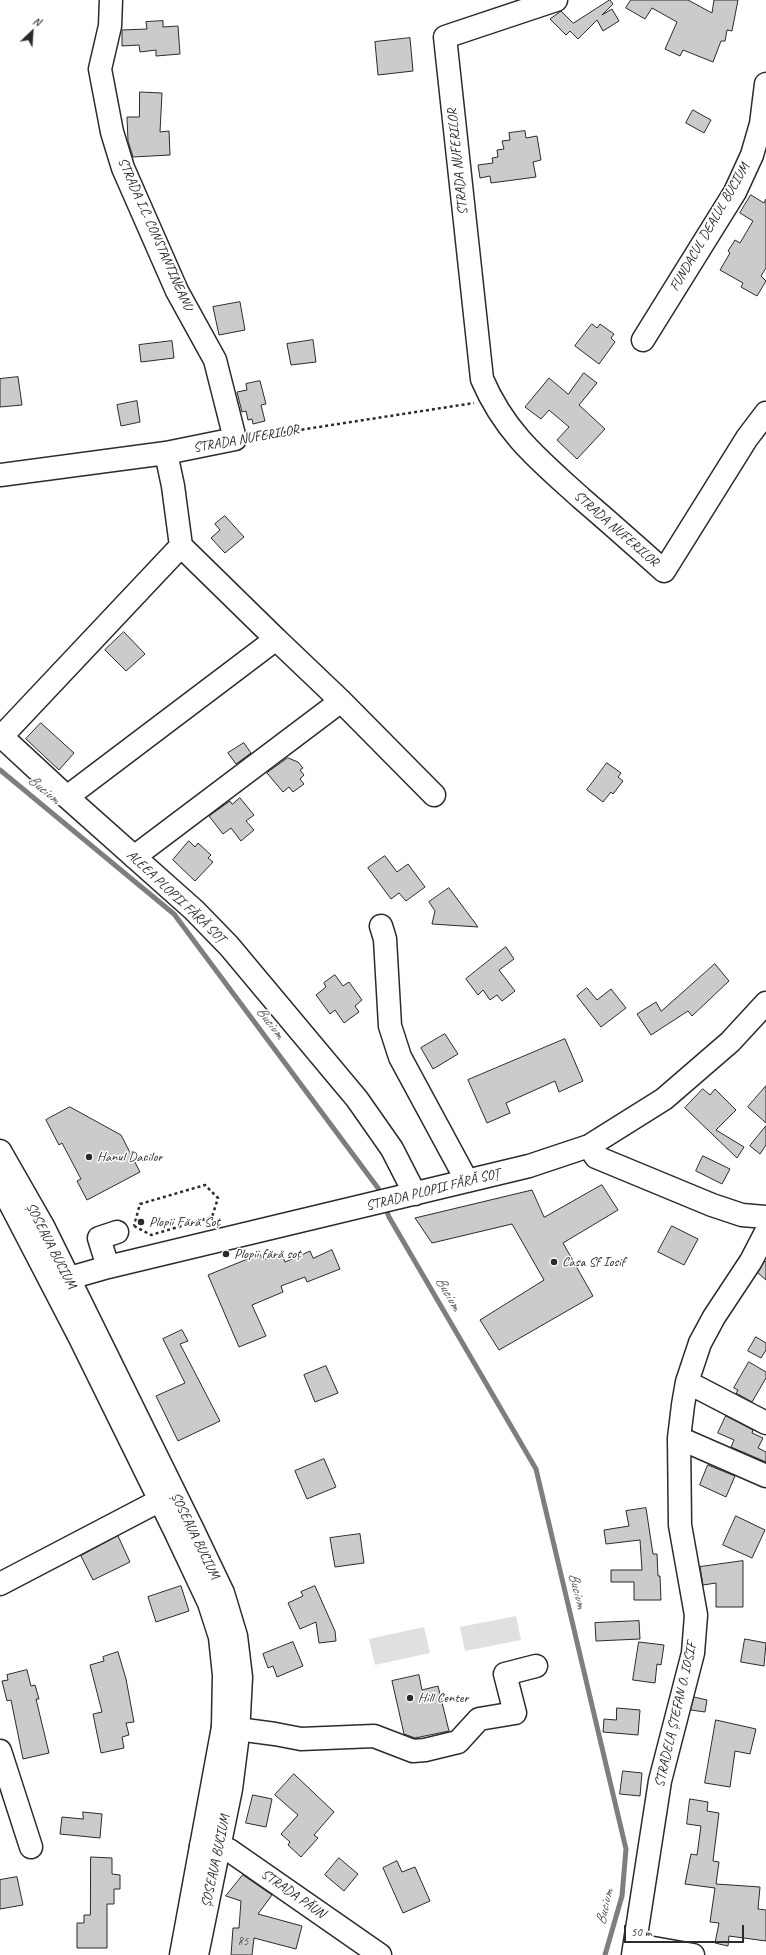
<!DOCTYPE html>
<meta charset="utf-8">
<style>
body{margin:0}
#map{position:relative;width:766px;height:1955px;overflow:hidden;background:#fff;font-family:Caveat,sans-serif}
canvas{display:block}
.north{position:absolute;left:12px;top:12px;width:40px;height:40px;-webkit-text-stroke:3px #fff;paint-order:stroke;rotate:25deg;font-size:11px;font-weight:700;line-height:16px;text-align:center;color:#2b2b2b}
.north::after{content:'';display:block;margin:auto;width:14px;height:18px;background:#2b2b2b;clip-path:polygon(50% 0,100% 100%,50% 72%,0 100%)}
.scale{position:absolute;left:624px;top:1925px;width:120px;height:18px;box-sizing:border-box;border:2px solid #2b2b2b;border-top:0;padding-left:5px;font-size:12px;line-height:14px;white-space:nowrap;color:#2b2b2b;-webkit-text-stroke:3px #fff;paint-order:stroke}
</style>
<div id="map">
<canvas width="766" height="1955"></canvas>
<div class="north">N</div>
<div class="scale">50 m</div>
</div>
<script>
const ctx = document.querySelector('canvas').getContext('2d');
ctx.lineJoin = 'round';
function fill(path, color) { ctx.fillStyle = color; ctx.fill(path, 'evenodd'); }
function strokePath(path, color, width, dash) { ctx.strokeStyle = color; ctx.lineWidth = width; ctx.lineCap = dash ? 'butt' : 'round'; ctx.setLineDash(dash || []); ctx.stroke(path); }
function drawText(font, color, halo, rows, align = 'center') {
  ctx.font = font + ' Caveat,sans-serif'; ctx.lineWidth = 3; ctx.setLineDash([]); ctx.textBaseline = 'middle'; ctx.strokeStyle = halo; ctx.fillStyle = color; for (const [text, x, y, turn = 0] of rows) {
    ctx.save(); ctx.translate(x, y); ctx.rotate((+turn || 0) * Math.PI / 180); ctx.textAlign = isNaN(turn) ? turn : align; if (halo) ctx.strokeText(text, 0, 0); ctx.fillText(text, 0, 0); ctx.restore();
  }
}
fill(new Path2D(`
 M 516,1616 L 521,1640 L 465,1651 L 460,1627 Z
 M 424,1627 L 430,1653 L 375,1665 L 369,1639 Z`), '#e0e0e0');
strokePath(new Path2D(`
 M 0,770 L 174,914 L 378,1188 L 381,1196
 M 385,1206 L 389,1217 L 536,1469 L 626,1849 L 622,1896 L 605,1955`), '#7e7e7e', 5);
const building = new Path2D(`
 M 610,0 L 613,4 L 602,15 L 612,9 L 619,21 L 603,31 L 597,20 L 578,39 L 570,31 L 566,35 L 550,19 L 561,11 L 573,23 Z
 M 631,0 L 688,0 L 712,13 L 714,0 L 738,0 L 732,31 L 727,30 L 725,41 L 721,41 L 713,62 L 683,50 L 680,56 L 665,49 L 677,22 L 652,8 L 645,19 L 626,8 Z
 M 163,21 L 163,27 L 178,26 L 180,54 L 156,56 L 156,50 L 140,52 L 139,45 L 122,46 L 122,30 L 147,29 L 146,22 Z
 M 410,38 L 413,71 L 378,75 L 375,42 Z
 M 140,92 L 162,93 L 160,132 L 169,131 L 170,155 L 133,157 L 128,141 L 127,117 L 139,117 Z
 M 693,110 L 711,120 L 704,133 L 686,123 Z
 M 525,131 L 526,138 L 537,136 L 541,160 L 533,162 L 536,177 L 491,183 L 490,176 L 480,178 L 478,165 L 493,163 L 492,158 L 498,157 L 497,150 L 504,149 L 502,141 L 510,140 L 509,133 Z
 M 751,195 L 764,203 L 766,199 L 766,268 L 761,276 L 766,281 L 757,296 L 741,287 L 743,283 L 720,270 L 730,253 L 728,251 L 735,240 L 740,243 L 753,221 L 740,213 Z
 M 240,302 L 245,330 L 219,335 L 213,307 Z
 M 592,324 L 597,328 L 600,324 L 614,334 L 611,338 L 615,342 L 599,364 L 575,346 Z
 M 313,340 L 316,362 L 291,365 L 287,344 Z
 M 172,341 L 174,358 L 141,362 L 139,345 Z
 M 584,373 L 597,383 L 579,405 L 605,429 L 577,459 L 557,440 L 569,427 L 549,410 L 541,419 L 525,407 L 549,378 L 568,394 Z
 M 18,377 L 22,405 L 0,407 L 0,379 Z
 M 260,381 L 266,404 L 261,405 L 265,421 L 253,424 L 252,419 L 248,420 L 246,411 L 242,412 L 237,392 L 247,390 L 246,384 Z
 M 137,401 L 140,422 L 121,426 L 117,405 Z
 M 225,516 L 244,537 L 225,553 L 211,538 L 220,530 L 215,524 Z
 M 124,632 L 145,654 L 126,671 L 105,650 Z
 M 41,723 L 74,753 L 59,770 L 26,739 Z
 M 244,743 L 251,753 L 236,764 L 228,753 Z
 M 288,758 L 298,762 L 303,768 L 300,770 L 304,775 L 300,779 L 304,784 L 293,792 L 289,787 L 283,792 L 267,773 Z
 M 607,763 L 621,773 L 618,777 L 623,781 L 613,794 L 611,792 L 603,802 L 587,790 Z
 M 240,798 L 254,815 L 246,821 L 254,830 L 241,841 L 231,828 L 223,834 L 209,816 L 230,801 L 232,804 Z
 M 189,841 L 195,847 L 198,843 L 211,855 L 208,858 L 213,862 L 195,881 L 173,860 Z
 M 385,856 L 397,872 L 408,864 L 425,887 L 406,901 L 399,893 L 391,899 L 368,868 Z
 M 449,888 L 478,927 L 432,924 L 435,911 L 429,902 Z
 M 506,947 L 514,959 L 499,970 L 515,991 L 502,1001 L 497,995 L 490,1000 L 483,990 L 478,995 L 466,979 Z
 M 715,964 L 729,981 L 692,1016 L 688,1011 L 651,1035 L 637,1014 L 656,1002 L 661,1011 Z
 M 335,975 L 343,986 L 349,982 L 362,1000 L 355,1006 L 359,1012 L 344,1023 L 335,1010 L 330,1014 L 316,995 L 326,987 L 324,983 Z
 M 587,988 L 597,1000 L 611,989 L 626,1008 L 601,1027 L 577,996 Z
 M 445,1034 L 458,1054 L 433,1069 L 421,1048 Z
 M 565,1039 L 583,1081 L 559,1092 L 555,1081 L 506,1103 L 510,1113 L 487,1123 L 468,1080 Z
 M 766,1086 L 766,1123 L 748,1107 Z
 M 703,1089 L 710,1095 L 715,1089 L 736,1110 L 716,1130 L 744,1147 L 737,1158 L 685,1108 Z
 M 70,1107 L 121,1135 L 140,1172 L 87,1200 L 77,1181 L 81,1179 L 62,1143 L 59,1145 L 46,1120 Z
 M 766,1126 L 766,1145 L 760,1154 L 750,1146 Z
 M 703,1156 L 730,1169 L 722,1184 L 696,1171 Z
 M 602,1185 L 618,1210 L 563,1243 L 593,1296 L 499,1350 L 480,1320 L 544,1280 L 512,1224 L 432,1243 L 415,1218 L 532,1190 L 544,1217 Z
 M 672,1226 L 698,1239 L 684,1265 L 658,1252 Z
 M 332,1250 L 340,1269 L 307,1282 L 305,1277 L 281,1286 L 283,1292 L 252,1305 L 266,1336 L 239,1347 L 208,1275 L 260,1254 L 263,1260 L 281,1253 L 285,1262 L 310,1251 L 313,1258 Z
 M 765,1261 L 766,1262 L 766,1280 L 758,1273 Z
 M 182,1330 L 188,1341 L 180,1344 L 220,1421 L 178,1441 L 156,1396 L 185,1383 L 163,1339 Z
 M 756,1337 L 766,1343 L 766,1350 L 761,1358 L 748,1351 Z
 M 749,1362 L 766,1372 L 766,1378 L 752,1402 L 736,1393 L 738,1390 L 734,1388 Z
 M 326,1366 L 338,1393 L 315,1402 L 304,1375 Z
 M 726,1416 L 753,1430 L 752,1433 L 763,1438 L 758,1448 L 766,1452 L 766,1462 L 731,1447 L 734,1440 L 718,1433 Z
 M 324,1459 L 336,1487 L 307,1499 L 295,1471 Z
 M 708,1465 L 735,1476 L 726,1497 L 700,1485 Z
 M 646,1508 L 653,1554 L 657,1554 L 658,1576 L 660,1576 L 661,1600 L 634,1600 L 634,1582 L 611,1582 L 611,1570 L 642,1570 L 640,1540 L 606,1544 L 604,1530 L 629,1526 L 626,1511 Z
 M 736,1516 L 765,1530 L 752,1558 L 723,1545 Z
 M 360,1534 L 364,1563 L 335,1567 L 330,1538 Z
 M 118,1536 L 130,1562 L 93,1580 L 81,1556 Z
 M 743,1561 L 743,1607 L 716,1607 L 716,1583 L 703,1585 L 700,1567 Z
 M 181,1586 L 189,1611 L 156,1622 L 148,1597 Z
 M 315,1586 L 335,1631 L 336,1641 L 319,1643 L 316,1622 L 300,1629 L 288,1603 L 303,1596 L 301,1592 Z
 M 639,1621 L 640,1639 L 596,1641 L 595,1623 Z
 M 745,1639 L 766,1643 L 764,1666 L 741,1662 Z
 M 293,1642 L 303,1666 L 277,1677 L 273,1666 L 268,1668 L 263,1654 Z
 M 639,1642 L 664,1645 L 661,1665 L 657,1664 L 655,1683 L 633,1680 Z
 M 118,1652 L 126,1679 L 134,1722 L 126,1723 L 129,1735 L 122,1737 L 124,1748 L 101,1753 L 93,1714 L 102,1712 L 90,1665 L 104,1661 L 103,1657 Z
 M 27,1670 L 31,1686 L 35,1685 L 39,1699 L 36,1699 L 49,1753 L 23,1759 L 11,1700 L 7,1701 L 2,1681 L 8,1680 L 7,1675 Z
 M 419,1675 L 422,1690 L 438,1686 L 449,1731 L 415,1738 L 404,1734 L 392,1681 Z
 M 694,1697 L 707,1700 L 705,1712 L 691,1710 Z
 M 617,1708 L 640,1710 L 638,1735 L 603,1732 L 604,1719 L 616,1720 Z
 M 716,1720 L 756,1729 L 750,1754 L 735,1751 L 730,1787 L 705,1783 Z
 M 623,1771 L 642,1773 L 640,1796 L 620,1794 Z
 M 294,1774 L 334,1812 L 314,1835 L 318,1838 L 301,1857 L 288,1845 L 290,1842 L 281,1834 L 298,1815 L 275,1795 Z
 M 253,1795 L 272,1799 L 266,1827 L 246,1823 Z
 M 690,1799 L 708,1802 L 707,1811 L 719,1813 L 713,1861 L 719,1862 L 716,1884 L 760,1887 L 758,1909 L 766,1910 L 766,1941 L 729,1936 L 728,1946 L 715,1943 L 719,1923 L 710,1922 L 715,1888 L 685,1884 L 691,1854 L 697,1855 L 701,1826 L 687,1824 Z
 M 83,1812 L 102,1814 L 100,1838 L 60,1834 L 62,1817 L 83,1819 Z
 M 91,1857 L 112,1858 L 112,1874 L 120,1875 L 120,1889 L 114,1889 L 114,1904 L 107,1904 L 107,1948 L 77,1948 L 77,1923 L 84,1923 L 84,1915 L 90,1915 Z
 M 339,1858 L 358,1874 L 344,1891 L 325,1875 Z
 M 397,1861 L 402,1872 L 415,1867 L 430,1901 L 403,1913 L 383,1868 Z
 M 243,1875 L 272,1895 L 258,1914 L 302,1926 L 296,1949 L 254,1938 L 252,1955 L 231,1955 L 233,1928 L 239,1928 L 241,1901 L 226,1896 Z
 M 17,1877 L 23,1905 L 0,1909 L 0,1880 Z`);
fill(building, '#cbcbcb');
strokePath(building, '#2b2b2b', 1);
const minor = new Path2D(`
 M 556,0 L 445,37 L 482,379 C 505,433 539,460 581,498 C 609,522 636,546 664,571 L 747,438 L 766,413
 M 643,340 L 735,192 L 752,155 L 761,124 L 766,84
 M 0,475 L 166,453 L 235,439 L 215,360 L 177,291 L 123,168 L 112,132 L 100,69 L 110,26 L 111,0
 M 276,639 L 341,701 L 434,795
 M 0,735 L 67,797 L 194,910 L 229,946 L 357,1099 L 392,1149 L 415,1194
 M 2,736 L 181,546
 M 67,797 L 276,639 L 181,546 L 173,486 L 166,453
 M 134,857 L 341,701
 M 381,926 L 385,939 L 390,1026 L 400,1057 L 467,1181
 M 589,1146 L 596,1157 L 712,1205 L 742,1215 L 766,1217
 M 108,1267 L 99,1238 L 117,1232
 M 54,1286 L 80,1275 L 108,1267 L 529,1166 L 589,1146 L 664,1099 L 730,1042 L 766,1003
 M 687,1382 L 766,1423
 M 679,1438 L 766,1476
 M 0,1584 L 174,1493
 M 223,1727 L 275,1734 L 301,1739 L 374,1736 L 413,1751 L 425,1750 L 458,1742 L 479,1719 L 515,1713 L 505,1674 L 536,1666
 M 0,1751 L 31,1847
 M 201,1846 L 229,1850 L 380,1955
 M 636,1945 L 693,1955
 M 633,1955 L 660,1781 L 693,1653 L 696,1615 L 680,1525 L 679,1438 L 683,1405 L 687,1382 L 700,1343 L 714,1317 L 751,1261 L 766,1232`);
const major = new Path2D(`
 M 0,1151 L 44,1228 L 192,1528 L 223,1593 L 236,1636 L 241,1677 L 238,1734 L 231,1789 L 197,1955
 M 0,1184 L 80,1338 L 175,1531 L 209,1603 L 220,1637 L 224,1675 L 223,1727 L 181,1955`);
strokePath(minor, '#2b2b2b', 25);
strokePath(major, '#2b2b2b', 25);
strokePath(new Path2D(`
 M 254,437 L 474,403
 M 134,1226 L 151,1235 L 212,1217 L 218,1198 L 205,1185 L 140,1204 L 134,1226`), '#2b2b2b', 2.5, [3, 3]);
strokePath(minor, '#fff', 22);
strokePath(major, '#fff', 22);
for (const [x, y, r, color] of [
 [89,1157,4,"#2b2b2b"],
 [141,1222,4,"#2b2b2b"],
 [226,1254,4,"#2b2b2b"],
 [554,1262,4,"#2b2b2b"],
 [410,1698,4,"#2b2b2b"]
]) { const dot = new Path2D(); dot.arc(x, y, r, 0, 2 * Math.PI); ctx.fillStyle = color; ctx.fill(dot); strokePath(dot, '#fff', 1.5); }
drawText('12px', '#535353', null, [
 ["85",243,1942]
]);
drawText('14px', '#2b2b2b', '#fff', [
 ["STRADA NUFERILOR",458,162,-96],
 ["FUNDACUL DEALUL BUCIUM",710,227,-60],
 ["STRADA I.C. CONSTANTINEANU",155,234,66],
 ["STRADA NUFERILOR",246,439,-10],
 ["STRADA NUFERILOR",616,529,41],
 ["ALEEA PLOPII FĂRĂ SOȚ",176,897,43],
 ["STRADA PLOPII FĂRĂ SOȚ",433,1190,-14],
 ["ȘOSEAUA BUCIUM",51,1246,63],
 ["ȘOSEAUA BUCIUM",195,1536,64],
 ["STRADELA ȘTEFAN O. IOSIF",676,1715,-77],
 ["ȘOSEAUA BUCIUM",216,1861,-78],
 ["STRADA PĂUN",293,1894,35]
]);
drawText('14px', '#2b2b2b', '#fff', [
 ["Hanul Dacilor",97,1157],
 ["Plopii Fără Soț",149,1222],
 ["Plopii fără soț",234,1254],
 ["Casa Sf Iosif",562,1262],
 ["Hill Center",418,1698]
], 'left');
drawText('italic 15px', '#5c5c5c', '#fff', [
 ["Bucium",44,790,40],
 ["Bucium",270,1023,53],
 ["Bucium",448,1294,60],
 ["Bucium",577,1591,77],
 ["Bucium",605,1907,-76]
]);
</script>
